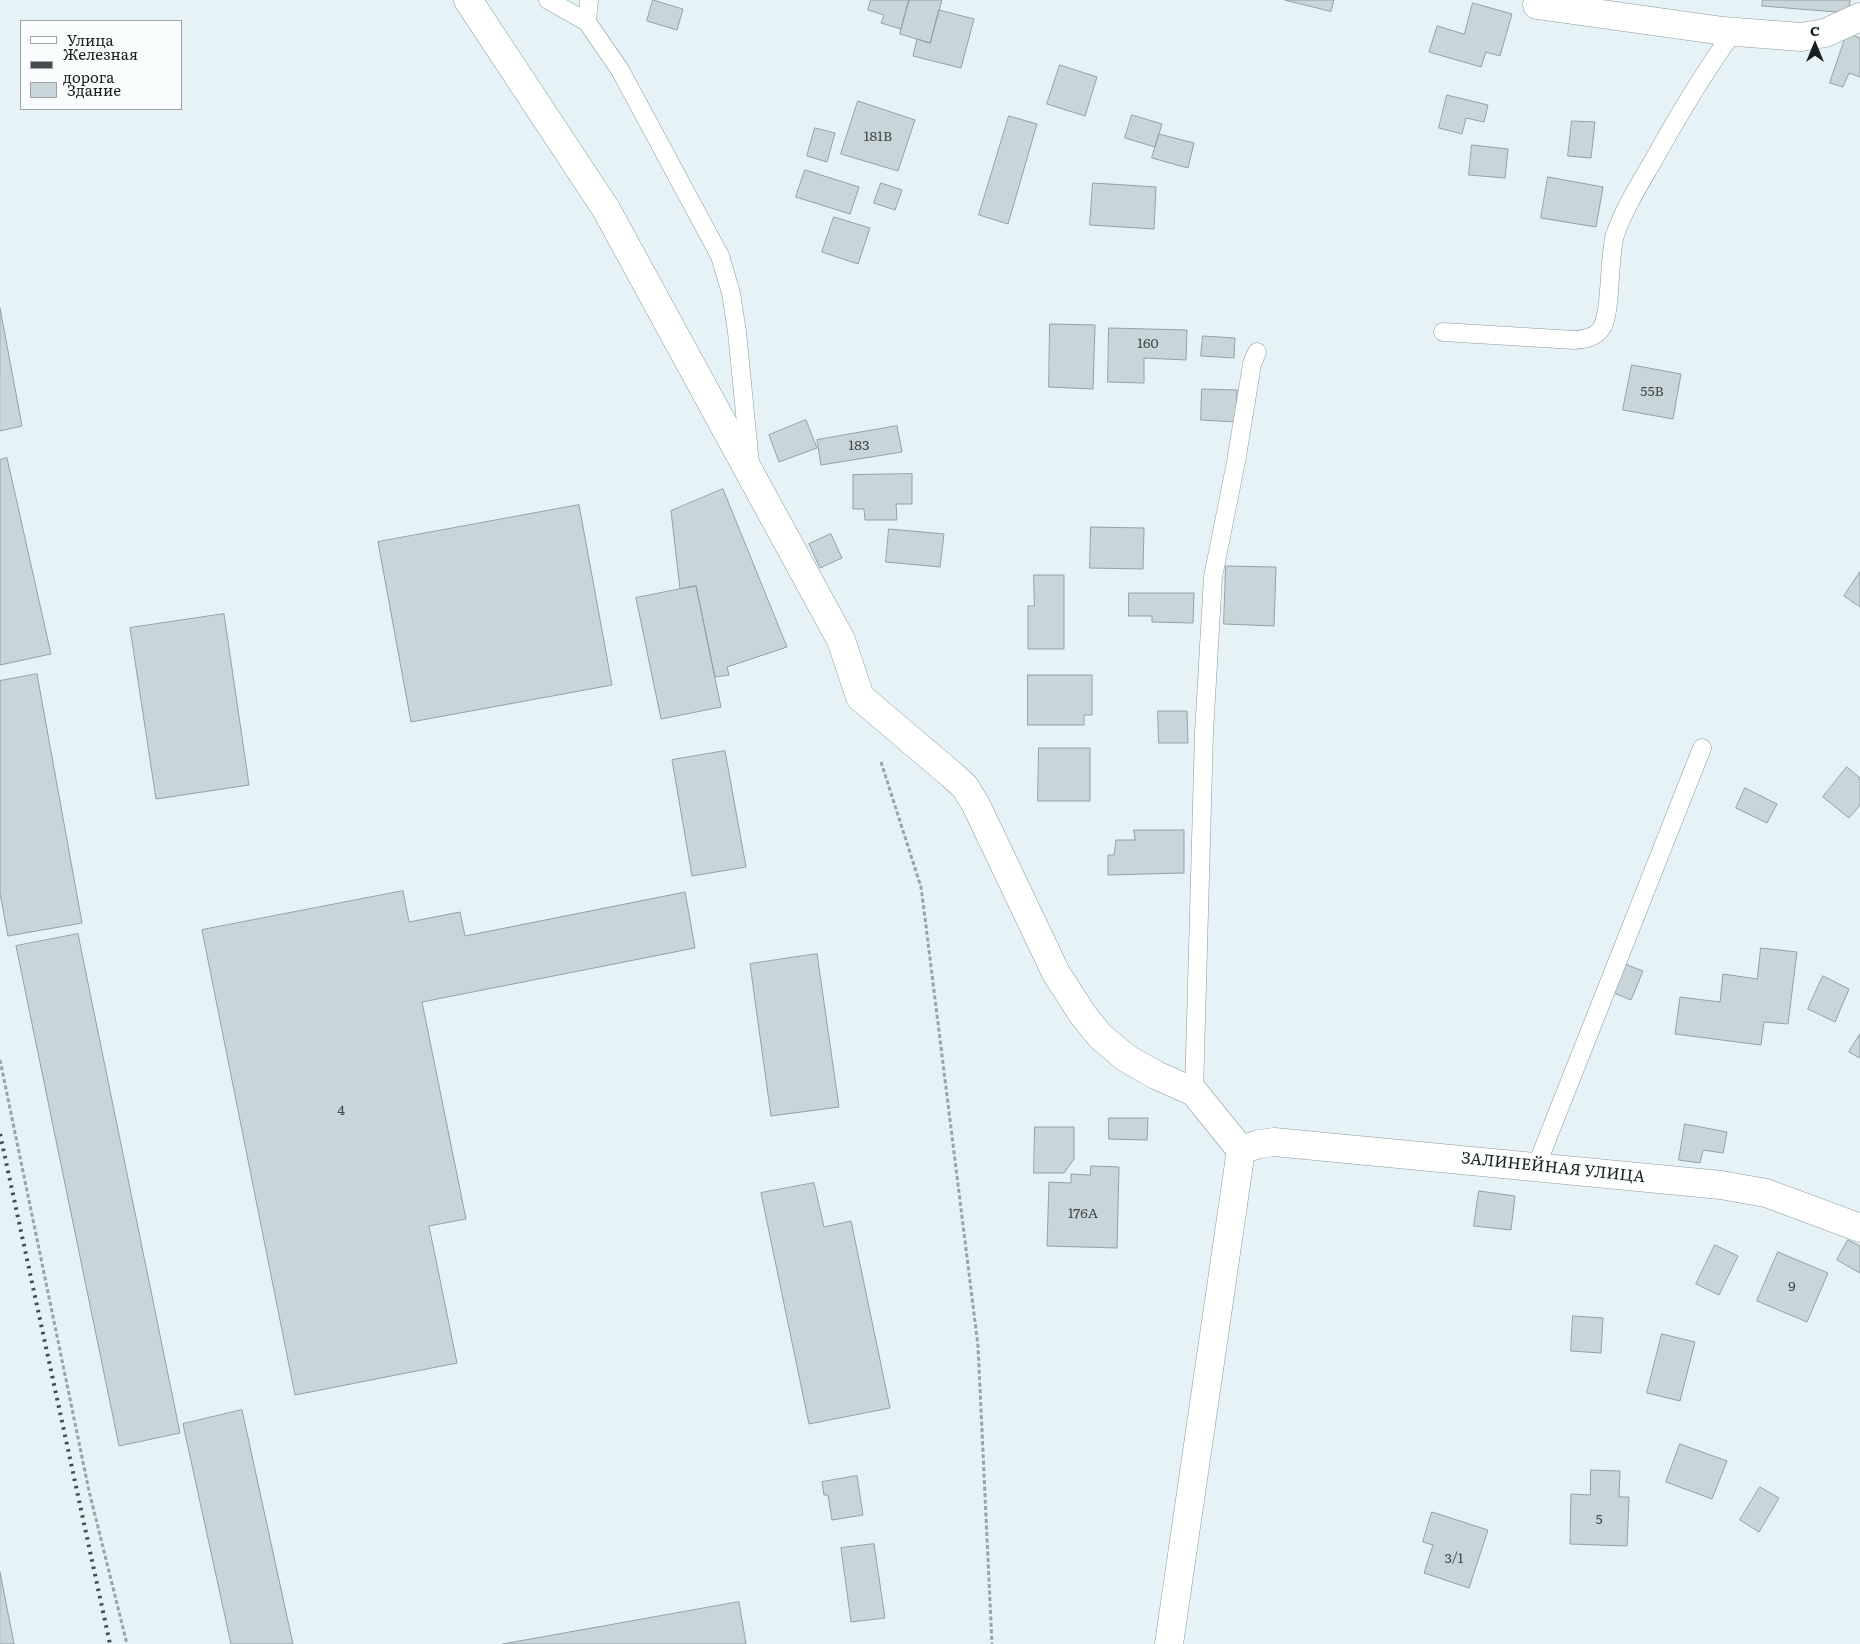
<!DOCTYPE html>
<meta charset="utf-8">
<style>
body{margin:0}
#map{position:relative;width:1860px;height:1644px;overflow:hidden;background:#e5f2f6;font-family:Literata,serif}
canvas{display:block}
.legend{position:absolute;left:20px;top:20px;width:162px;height:90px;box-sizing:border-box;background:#fafdfe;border:1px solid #a0a4a5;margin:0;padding:6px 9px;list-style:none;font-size:15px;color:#191e1f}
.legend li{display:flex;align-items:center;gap:10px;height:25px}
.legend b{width:25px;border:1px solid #a0a4a5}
.north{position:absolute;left:1790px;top:20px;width:50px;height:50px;-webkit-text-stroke:4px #fafdfe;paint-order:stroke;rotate:0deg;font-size:14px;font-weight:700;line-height:20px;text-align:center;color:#191e1f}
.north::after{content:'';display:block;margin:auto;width:18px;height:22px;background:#191e1f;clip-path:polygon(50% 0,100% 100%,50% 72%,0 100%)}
</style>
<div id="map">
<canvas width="1860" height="1644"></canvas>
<ul class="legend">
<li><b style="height:6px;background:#fff"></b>Улица</li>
<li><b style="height:6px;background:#454c4d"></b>Железная дорога</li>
<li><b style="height:14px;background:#c8d5d9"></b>Здание</li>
</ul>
<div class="north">С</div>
</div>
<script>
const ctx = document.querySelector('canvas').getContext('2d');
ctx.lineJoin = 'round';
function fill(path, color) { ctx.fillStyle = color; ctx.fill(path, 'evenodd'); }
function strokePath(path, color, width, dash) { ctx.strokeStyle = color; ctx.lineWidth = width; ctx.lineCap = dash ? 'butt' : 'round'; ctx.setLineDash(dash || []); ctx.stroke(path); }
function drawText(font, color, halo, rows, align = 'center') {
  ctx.font = font + ' Literata,serif'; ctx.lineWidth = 4.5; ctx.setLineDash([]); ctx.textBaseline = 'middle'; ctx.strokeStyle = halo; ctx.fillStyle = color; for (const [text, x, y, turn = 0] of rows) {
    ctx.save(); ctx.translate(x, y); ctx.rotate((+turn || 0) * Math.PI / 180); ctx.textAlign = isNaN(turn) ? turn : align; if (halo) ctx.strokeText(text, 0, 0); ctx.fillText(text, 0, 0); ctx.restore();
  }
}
const building = new Path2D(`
 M 653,0 L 683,9 L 677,30 L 647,21 Z
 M 871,0 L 909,0 L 901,29 L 881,23 L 884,15 L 868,10 Z
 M 909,0 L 942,0 L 930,43 L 900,34 Z
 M 1285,0 L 1334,0 L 1331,11 Z
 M 1763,0 L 1850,0 L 1849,13 L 1762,6 Z
 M 1473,3 L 1512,14 L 1500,56 L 1486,52 L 1481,67 L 1429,52 L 1437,26 L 1464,34 Z
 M 939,10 L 974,19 L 961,68 L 913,56 L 917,39 L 930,43 Z
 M 1847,33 L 1860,38 L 1860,77 L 1849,73 L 1843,87 L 1830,83 Z
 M 1060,65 L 1097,77 L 1085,116 L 1047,104 Z
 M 1447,95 L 1488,105 L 1484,122 L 1466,118 L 1462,134 L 1439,128 Z
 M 858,101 L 915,120 L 898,171 L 841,154 Z
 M 1132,115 L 1162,124 L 1155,147 L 1125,138 Z
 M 1009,116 L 1037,124 L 1008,224 L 979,215 Z
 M 1572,121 L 1595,122 L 1591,158 L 1568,156 Z
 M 815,128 L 835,133 L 827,162 L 807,156 Z
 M 1159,134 L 1194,143 L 1188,168 L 1152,158 Z
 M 1472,145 L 1508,149 L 1505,178 L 1469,175 Z
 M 805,170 L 859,187 L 850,214 L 796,197 Z
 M 1548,177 L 1603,187 L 1596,227 L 1541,218 Z
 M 881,183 L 902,190 L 895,210 L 874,203 Z
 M 1093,183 L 1156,187 L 1154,229 L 1090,225 Z
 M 834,217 L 870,228 L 858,264 L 822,252 Z
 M 0,308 L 22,426 L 0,431 Z
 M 1050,324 L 1095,325 L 1093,389 L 1049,387 Z
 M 1109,328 L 1187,330 L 1186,360 L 1144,358 L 1144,383 L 1108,382 Z
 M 1203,336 L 1235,338 L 1234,358 L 1201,356 Z
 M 1632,365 L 1681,374 L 1673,419 L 1623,410 Z
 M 1202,389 L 1237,390 L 1236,422 L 1201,420 Z
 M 806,420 L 817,448 L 779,462 L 769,435 Z
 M 897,426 L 902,452 L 821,465 L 817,440 Z
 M 7,458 L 51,654 L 0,665 L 0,460 Z
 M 912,474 L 912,504 L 896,504 L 897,520 L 865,520 L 864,509 L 853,509 L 853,475 Z
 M 723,489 L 787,647 L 727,667 L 729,675 L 715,677 L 696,586 L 680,589 L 671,511 Z
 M 579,505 L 612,685 L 411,722 L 378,542 Z
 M 1091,527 L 1144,528 L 1143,569 L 1090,568 Z
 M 889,529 L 944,534 L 940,567 L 886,562 Z
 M 831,534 L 842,558 L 820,568 L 809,544 Z
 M 1226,566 L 1276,567 L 1274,626 L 1224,624 Z
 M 1860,572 L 1860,607 L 1844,596 Z
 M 1034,575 L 1064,575 L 1064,649 L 1028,649 L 1028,606 L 1034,606 Z
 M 696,586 L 721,707 L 661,719 L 636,598 Z
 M 1129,593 L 1194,593 L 1193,623 L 1152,622 L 1152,616 L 1129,616 Z
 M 224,614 L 249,785 L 156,799 L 130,628 Z
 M 37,674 L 82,923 L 8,936 L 0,893 L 0,681 Z
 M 1028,675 L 1092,675 L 1092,715 L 1084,715 L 1084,725 L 1028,725 Z
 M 1158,711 L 1187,711 L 1188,743 L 1159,743 Z
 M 1039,748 L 1090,748 L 1090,801 L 1038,801 Z
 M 725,751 L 746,867 L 692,876 L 672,760 Z
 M 1847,767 L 1860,778 L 1860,805 L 1849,818 L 1823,797 Z
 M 1745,788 L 1777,804 L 1767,823 L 1736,808 Z
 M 1134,830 L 1184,830 L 1184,873 L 1108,875 L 1108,855 L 1114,855 L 1116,840 L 1135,840 Z
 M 403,891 L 409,922 L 460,912 L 465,936 L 685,892 L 695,948 L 422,1002 L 466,1219 L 429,1226 L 457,1363 L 295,1395 L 202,930 Z
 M 78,934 L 180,1433 L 119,1446 L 16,946 Z
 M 1761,948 L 1797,952 L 1788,1024 L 1764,1022 L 1761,1045 L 1675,1034 L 1680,997 L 1720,1002 L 1723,974 L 1757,979 Z
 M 817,954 L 839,1107 L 771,1116 L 750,964 Z
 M 1625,964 L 1643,971 L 1631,1000 L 1614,993 Z
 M 1823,976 L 1849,989 L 1835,1022 L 1808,1009 Z
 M 1860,1034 L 1860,1058 L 1849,1052 Z
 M 1109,1118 L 1148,1118 L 1147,1140 L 1109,1139 Z
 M 1685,1124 L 1727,1132 L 1723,1153 L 1703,1150 L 1700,1163 L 1679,1160 Z
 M 1035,1127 L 1074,1127 L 1074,1159 L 1064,1173 L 1034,1173 Z
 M 1091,1166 L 1119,1167 L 1117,1248 L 1047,1246 L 1049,1182 L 1071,1183 L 1071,1174 L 1090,1175 Z
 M 814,1183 L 824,1227 L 851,1221 L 890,1408 L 809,1424 L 761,1193 Z
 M 1479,1191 L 1515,1196 L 1511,1230 L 1474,1226 Z
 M 1848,1240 L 1860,1246 L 1860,1273 L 1837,1260 Z
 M 1715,1245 L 1738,1256 L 1719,1295 L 1696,1284 Z
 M 1778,1252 L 1828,1273 L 1807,1322 L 1757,1301 Z
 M 1573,1316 L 1603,1318 L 1601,1353 L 1571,1351 Z
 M 1662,1334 L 1695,1342 L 1680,1401 L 1647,1393 Z
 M 242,1410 L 293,1644 L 231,1644 L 183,1424 Z
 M 1680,1444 L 1727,1461 L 1712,1499 L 1666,1482 Z
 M 1591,1470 L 1620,1471 L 1619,1497 L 1629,1497 L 1627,1546 L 1570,1544 L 1571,1494 L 1590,1495 Z
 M 857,1476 L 863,1515 L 832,1520 L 828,1495 L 824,1495 L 822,1482 Z
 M 1760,1487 L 1779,1498 L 1759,1532 L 1740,1520 Z
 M 1432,1512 L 1488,1530 L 1469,1588 L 1424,1573 L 1433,1545 L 1423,1542 Z
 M 874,1544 L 885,1618 L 851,1622 L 841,1548 Z
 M 0,1572 L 14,1644 L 0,1644 Z
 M 739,1602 L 746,1644 L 503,1644 Z`);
fill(building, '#c8d5d9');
strokePath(building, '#94a0a4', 1);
const service = new Path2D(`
 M 548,0 L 587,22 L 620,70 L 720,256 L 731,293 L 737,332 L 750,464
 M 587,22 L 589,0
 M 1443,332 L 1574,340 C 1585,339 1594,338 1601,329 C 1612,315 1608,258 1615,235 C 1624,209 1639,185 1653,161 C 1678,116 1703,74 1733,32
 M 1194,1092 L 1204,733 L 1213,577 L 1236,462 L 1252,364 L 1257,352
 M 1536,1167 L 1702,748`);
const minor = new Path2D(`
 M 468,0 L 606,209 L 841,640 L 860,697 L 952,775 L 965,787 L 976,805 L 1056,973 L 1083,1015 L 1100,1036 L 1126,1058 L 1156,1075 L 1194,1092 L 1241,1150 L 1169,1644
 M 1537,5 L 1723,31 L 1801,37 L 1825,33 L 1860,17
 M 1241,1150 L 1259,1144 L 1274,1142 L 1721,1185 L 1766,1193 L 1860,1228`);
strokePath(service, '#8d999d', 19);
strokePath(minor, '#8d999d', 29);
strokePath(new Path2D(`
 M 881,762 L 921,887 L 925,918 L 978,1346 L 992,1644
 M 0,1060 L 89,1491 L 127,1644`), '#9aa4a6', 3, [4, 2.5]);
strokePath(service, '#fff', 18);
strokePath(minor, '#fff', 28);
strokePath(new Path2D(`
 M 0,1134 L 110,1644`), '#454c4d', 4, [2.5, 5]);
drawText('14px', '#454c4e', null, [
 ["181В",878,137],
 ["160",1148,344],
 ["55В",1652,392],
 ["183",859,446],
 ["4",341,1111],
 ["176А",1083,1214],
 ["9",1792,1287],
 ["5",1599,1520],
 ["3/1",1454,1559]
]);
drawText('16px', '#191e1f', '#fafdfe', [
 ["ЗАЛИНЕЙНАЯ УЛИЦА",1553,1168,6]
]);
</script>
